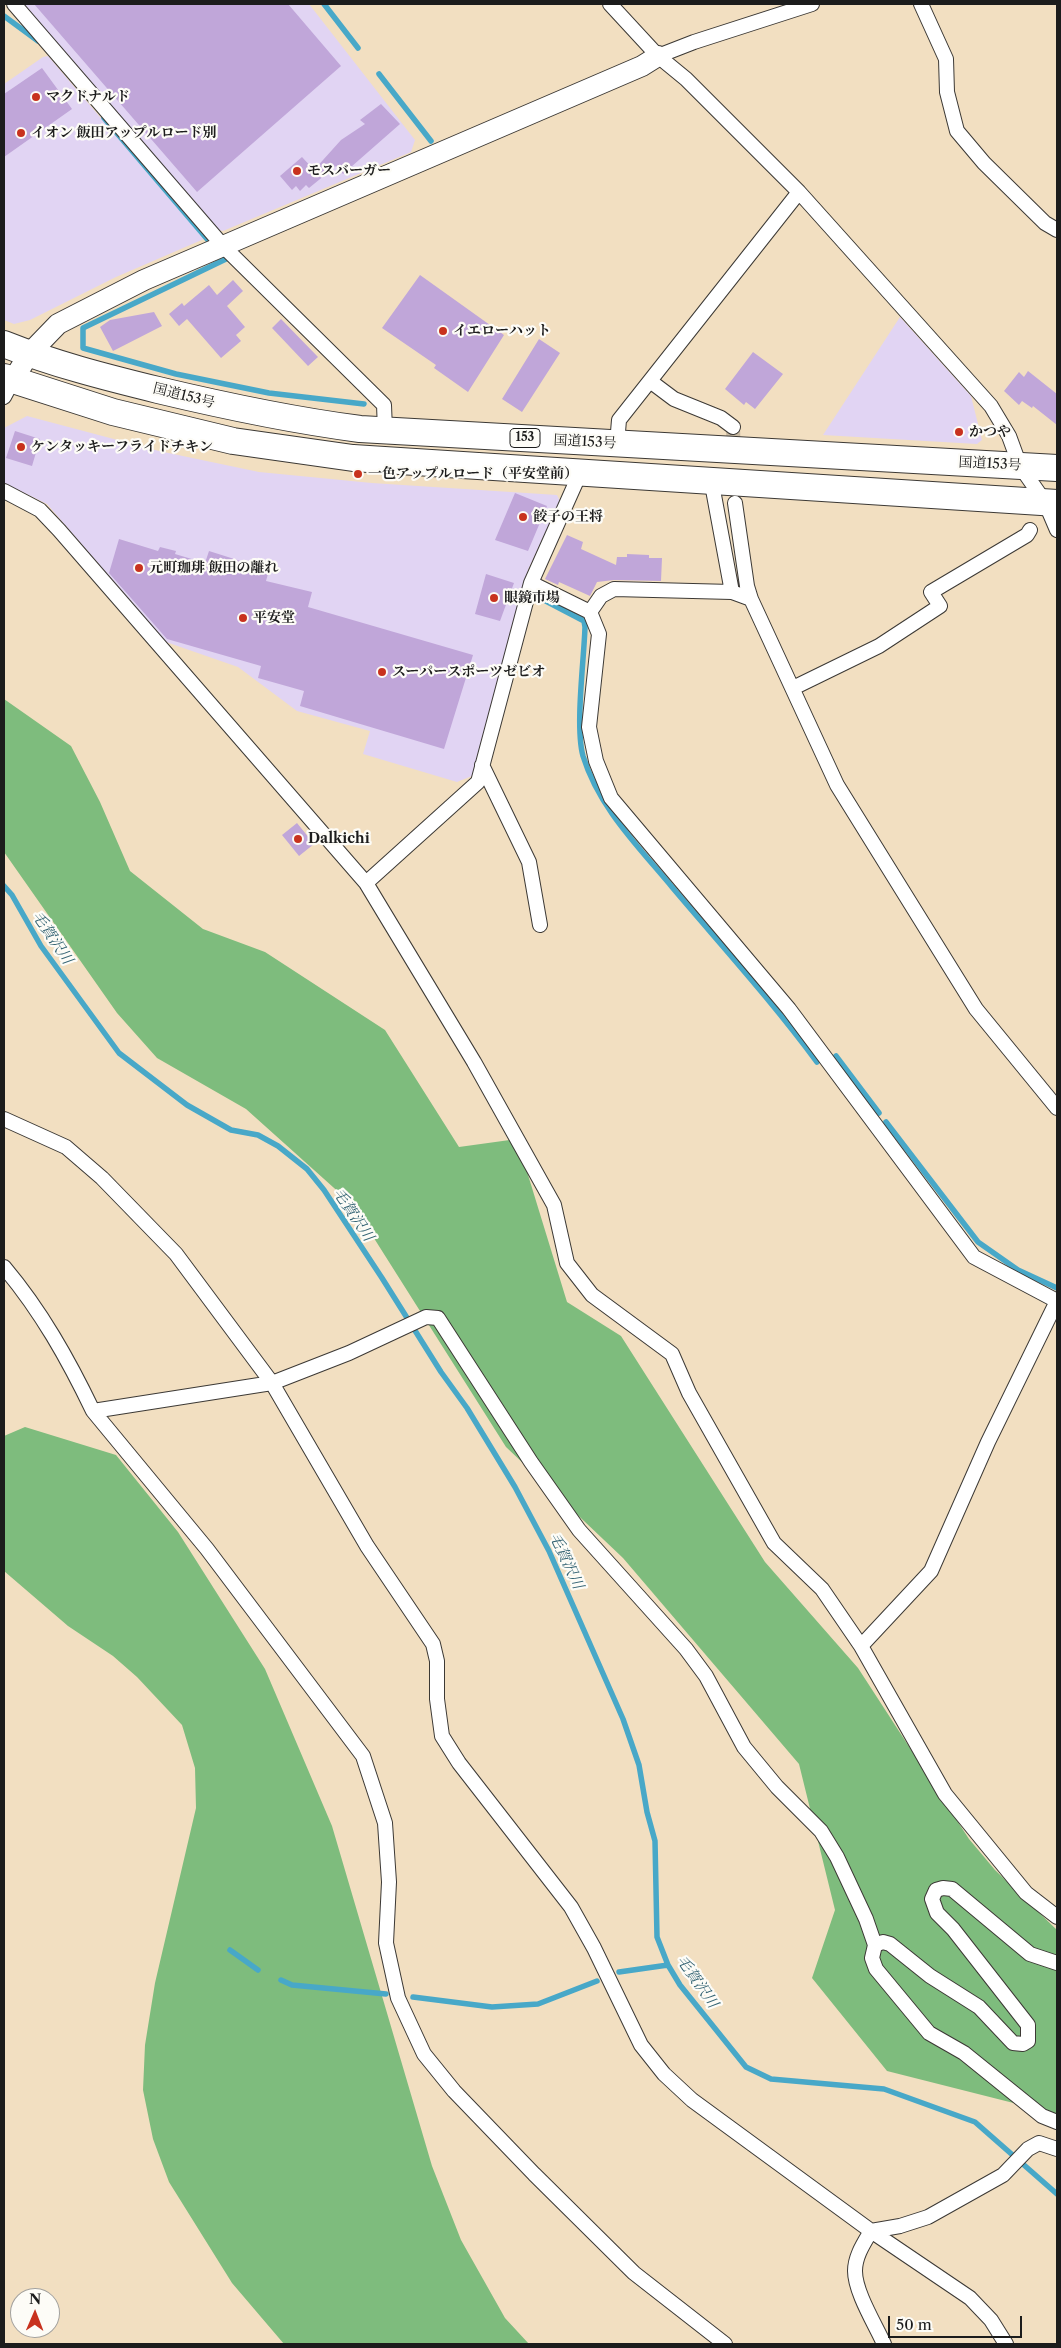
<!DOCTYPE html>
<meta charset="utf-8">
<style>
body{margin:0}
#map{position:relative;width:1061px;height:2348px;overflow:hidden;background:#f2dfc1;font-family:"Libre Caslon Text",serif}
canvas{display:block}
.frame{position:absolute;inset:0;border:5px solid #1c1c1c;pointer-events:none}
.north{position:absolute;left:10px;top:2288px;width:50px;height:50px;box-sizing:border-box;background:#fdfcf7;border:1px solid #a3a29f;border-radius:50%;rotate:1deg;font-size:14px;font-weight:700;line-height:20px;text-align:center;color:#1c1c1c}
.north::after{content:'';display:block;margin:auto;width:18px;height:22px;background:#c8321e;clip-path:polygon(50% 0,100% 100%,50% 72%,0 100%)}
.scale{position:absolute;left:888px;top:2316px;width:134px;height:22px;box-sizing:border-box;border:2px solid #1c1c1c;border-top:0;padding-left:6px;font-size:15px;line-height:18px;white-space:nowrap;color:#1c1c1c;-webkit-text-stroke:4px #fdfcf7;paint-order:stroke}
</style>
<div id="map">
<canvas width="1061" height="2348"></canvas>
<div class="frame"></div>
<div class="north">N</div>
<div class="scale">50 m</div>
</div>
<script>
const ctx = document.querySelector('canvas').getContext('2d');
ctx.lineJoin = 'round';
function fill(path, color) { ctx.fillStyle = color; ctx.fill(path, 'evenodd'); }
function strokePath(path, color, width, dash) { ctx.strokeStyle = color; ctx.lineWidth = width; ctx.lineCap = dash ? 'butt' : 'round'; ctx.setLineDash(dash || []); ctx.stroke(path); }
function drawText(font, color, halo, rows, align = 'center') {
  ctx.font = font + ' "Libre Caslon Text","Noto Serif JP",serif'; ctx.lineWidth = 4.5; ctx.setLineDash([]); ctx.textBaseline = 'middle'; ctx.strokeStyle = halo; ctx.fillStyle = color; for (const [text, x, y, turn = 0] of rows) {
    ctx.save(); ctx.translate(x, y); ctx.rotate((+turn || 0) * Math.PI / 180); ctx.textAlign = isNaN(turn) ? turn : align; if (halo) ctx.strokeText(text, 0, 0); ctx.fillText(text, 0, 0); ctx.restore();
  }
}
fill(new Path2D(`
 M 22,4 L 309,4 L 415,140 L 411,152 L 223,231 L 215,229 Z
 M 48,56 L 204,239 L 116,277 L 30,320 L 14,324 L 4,320 L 4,84 L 43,57 Z
 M 900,317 L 971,396 L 982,440 L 977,444 L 823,435 Z
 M 27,416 L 159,451 L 259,472 L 372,483 L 557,495 L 560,501 L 528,570 L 472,776 L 457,782 L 363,754 L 370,731 L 297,711 L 238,667 L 166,642 L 47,504 L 4,483 L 4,428 Z`), '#e1d4f3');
fill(new Path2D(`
 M 4,699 L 71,746 L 100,802 L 130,871 L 203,929 L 265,952 L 385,1030 L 459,1147 L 517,1139 L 567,1302 L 621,1336 L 765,1562 L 858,1668 L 969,1839 L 995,1870 L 1057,1930 L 1057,2114 L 887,2071 L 812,1978 L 835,1910 L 799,1764 L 623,1558 L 506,1447 L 353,1205 L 246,1109 L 157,1058 L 117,1013 L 4,852 Z
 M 25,1427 L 116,1455 L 178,1532 L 265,1669 L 332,1826 L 432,2166 L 461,2240 L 505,2318 L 529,2344 L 284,2344 L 232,2283 L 169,2182 L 153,2139 L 143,2090 L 145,2045 L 155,1983 L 196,1808 L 195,1768 L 182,1725 L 137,1677 L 113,1656 L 68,1626 L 4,1571 L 4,1436 Z`), '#7ebc7d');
strokePath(new Path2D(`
 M 324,4 L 358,48
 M 4,16 L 38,41
 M 379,74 L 431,141
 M 104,118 L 213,246
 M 220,252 L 226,259 L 83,328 L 83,348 L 176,374 L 269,393 L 364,404
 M 540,598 L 584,621 L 585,627 C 584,660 575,727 583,756 C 599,808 638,846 672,887 C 721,945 772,1001 817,1062
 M 4,886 L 12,895 L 41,946 L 119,1053 L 187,1105 L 231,1130 L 258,1135 L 278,1146 L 307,1169 L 324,1190 L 382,1278 L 441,1372 L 467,1408 L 515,1487 L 549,1551 L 623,1719 L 639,1765 L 647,1812 L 655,1841 L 657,1937 L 668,1965 L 680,1985 L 746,2067 L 771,2079 L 884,2089 L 975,2122 L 1057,2194
 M 836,1056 L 879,1113
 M 886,1122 L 978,1242 L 1018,1270 L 1057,1288
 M 230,1950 L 258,1970
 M 619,1972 L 668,1965
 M 281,1980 L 292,1985 L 386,1994
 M 413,1997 L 492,2007 L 538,2004 L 597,1981`), '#48a8c8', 5.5);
fill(new Path2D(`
 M 34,4 L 288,4 L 341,66 L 197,192 Z
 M 42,68 L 72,109 L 4,157 L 4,94 Z
 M 381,104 L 400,124 L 343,174 L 336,166 L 309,188 L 306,185 L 300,191 L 296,186 L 292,190 L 280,176 L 302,157 L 314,170 L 341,140 L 365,124 L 360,120 Z
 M 420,275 L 504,335 L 468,392 L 434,368 L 436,365 L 382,328 Z
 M 233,280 L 243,291 L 227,306 L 245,327 L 236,335 L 241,341 L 221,358 L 187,319 L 179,326 L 169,314 L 182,303 L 184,306 L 209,285 L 217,295 Z
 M 154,312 L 162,326 L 113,351 L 100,327 L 110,320 Z
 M 281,319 L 318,357 L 308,366 L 272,328 Z
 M 539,339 L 560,353 L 522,412 L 502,399 Z
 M 753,352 L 783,374 L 755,409 L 746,402 L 744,405 L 725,389 Z
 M 1028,371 L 1057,394 L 1057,425 L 1033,406 L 1032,408 L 1022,401 L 1019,405 L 1004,391 L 1019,372 L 1024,377 Z
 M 15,431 L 40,439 L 32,466 L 6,458 Z
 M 515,493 L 547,506 L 528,551 L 495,540 Z
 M 567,535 L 583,542 L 581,549 L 616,565 L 617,557 L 627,557 L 627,554 L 649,555 L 649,558 L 662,558 L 661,581 L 614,580 L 597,582 L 590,596 L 559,582 L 558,585 L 545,579 Z
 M 119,539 L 158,551 L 160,547 L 176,551 L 175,554 L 205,563 L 209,551 L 269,570 L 266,581 L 312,592 L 308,607 L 473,655 L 444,749 L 300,706 L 304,691 L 258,678 L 261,666 L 167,639 L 109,573 Z
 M 486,574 L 514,583 L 500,621 L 475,614 Z
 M 297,823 L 314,844 L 299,856 L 282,835 Z`), '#c0a6d9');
strokePath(new Path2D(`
 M 733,427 L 735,487`), '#c7b8a0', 14, [14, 7]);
const street = new Path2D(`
 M 14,4 L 224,247 L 384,405 L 385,430
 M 610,4 L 658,56 L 686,79 L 799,192 L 991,406 L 1009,436 L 1020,466 L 1045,502 L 1057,530
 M 921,4 L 946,59 L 947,92 L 957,131 L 984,163 L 1045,223 L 1057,230
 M 658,56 L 694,42 L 812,4
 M 650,381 L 674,399 L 721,418 L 733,427
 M 4,397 L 13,380
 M 617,444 L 619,420 L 799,192
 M 711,479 L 732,592
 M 4,491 L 40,510 L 59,530 L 366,883 L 474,1062 L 554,1205 L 567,1263 L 592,1295 L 672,1354 L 689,1393 L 774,1543 L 822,1589 L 861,1646 L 945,1794 L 1026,1893 L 1057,1917
 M 735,503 L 747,586 L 751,599 L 837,785 L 976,1009 L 1057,1108
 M 531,583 L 590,612 L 599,634 L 589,727 L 596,761 L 611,798 L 789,1009 L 974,1257 L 1057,1301
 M 590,612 L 601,596 L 614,589 L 732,592 L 751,599
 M 793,688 L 879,646 L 940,606 L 931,592 L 1027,535 L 1030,530
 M 482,765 L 529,862 L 540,925
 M 366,883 L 478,782 L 531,583 L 581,471
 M 4,1119 L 66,1147 L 102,1178 L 176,1254 L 272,1383 L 367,1546 L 433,1644 L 437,1661 L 437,1699 L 442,1736 L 459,1763 L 571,1907 L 594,1948 L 641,2045 L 664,2074 L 692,2100 L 871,2231 L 970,2298 L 991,2320 L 1006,2344
 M 4,1267 C 41,1311 68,1359 93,1411
 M 861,1646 L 931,1571 L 988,1442 L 1057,1301
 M 875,1945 L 883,1942 L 890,1944 L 930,1976 L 979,2007 L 1013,2043 L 1023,2044 L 1028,2041 L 1028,2025 L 953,1929 L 937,1913 L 932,1899 L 936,1890 L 943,1888 L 952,1889 L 1030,1954 L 1057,1963
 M 725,2344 L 634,2273 L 534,2174 L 454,2091 L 424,2054 L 398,1998 L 386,1943 L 389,1882 L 385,1823 L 363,1756 L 207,1549 L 93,1411 L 272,1383 L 349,1353 L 426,1317 L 438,1318 L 531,1462 L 579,1530 L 686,1649 L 706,1676 L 744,1747 L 777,1787 L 821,1831 L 837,1857 L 866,1919 L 875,1945 L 872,1958 L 876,1969 L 929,2033 L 964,2053 L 1042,2116 L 1057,2122
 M 884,2344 C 875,2324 855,2292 855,2271 C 855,2256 864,2243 871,2231 L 900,2226 L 928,2217 L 1003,2175 L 1028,2149 L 1039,2143 L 1057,2149`);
const secondary = new Path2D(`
 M 13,380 L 29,354 L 58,324 L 144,280 L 642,66 L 658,56`);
const highway = new Path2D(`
 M 4,344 C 54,364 105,377 158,390 C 225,406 291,420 360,429 L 1057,468
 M 4,377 L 113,412 L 233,441 L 353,458 L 1057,503`);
strokePath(street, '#3c3935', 16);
strokePath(secondary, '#3c3935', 22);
strokePath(highway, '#3c3935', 28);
strokePath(street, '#fff', 14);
strokePath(secondary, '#fff', 20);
strokePath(highway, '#fff', 26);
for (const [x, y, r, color] of [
 [36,97,5,"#c8321e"],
 [21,133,5,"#c8321e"],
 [297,171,5,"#c8321e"],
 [443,331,5,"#c8321e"],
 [959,432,5,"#c8321e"],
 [21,447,5,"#c8321e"],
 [358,474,5,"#c8321e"],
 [523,517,5,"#c8321e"],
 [139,568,5,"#c8321e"],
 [494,598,5,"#c8321e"],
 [243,618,5,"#c8321e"],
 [382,672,5,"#c8321e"],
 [298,839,5,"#c8321e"]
]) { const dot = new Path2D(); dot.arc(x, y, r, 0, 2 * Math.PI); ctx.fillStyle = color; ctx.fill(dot); strokePath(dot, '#fdfcf7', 2); }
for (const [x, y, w] of [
 [525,438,30]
]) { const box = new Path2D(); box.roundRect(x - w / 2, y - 9.5, w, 19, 4); ctx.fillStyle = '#fdfcf7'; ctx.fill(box); strokePath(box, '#1c1c1c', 1); }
drawText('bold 12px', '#1c1c1c', null, [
 ["153",525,438]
]);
drawText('bold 14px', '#1c1c1c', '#fdfcf7', [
 ["マクドナルド",46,97],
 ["イオン 飯田アップルロード別",31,133],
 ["モスバーガー",307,171],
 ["イエローハット",453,331],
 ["かつや",969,432],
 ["ケンタッキーフライドチキン",31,447],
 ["一色アップルロード（平安堂前）",368,474],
 ["餃子の王将",533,517],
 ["元町珈琲 飯田の離れ",149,568],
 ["眼鏡市場",504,598],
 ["平安堂",253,618],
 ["スーパースポーツゼビオ",392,672],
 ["Dalkichi",308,839]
], 'left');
drawText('14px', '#1c1c1c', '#fdfcf7', [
 ["国道153号",184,396,14],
 ["国道153号",585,442,3],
 ["国道153号",990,464,3]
]);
drawText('italic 15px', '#326272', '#fdfcf7', [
 ["毛賀沢川",52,938,56],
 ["毛賀沢川",353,1215,56],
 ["毛賀沢川",566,1561,65],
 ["毛賀沢川",697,1982,55]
]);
</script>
